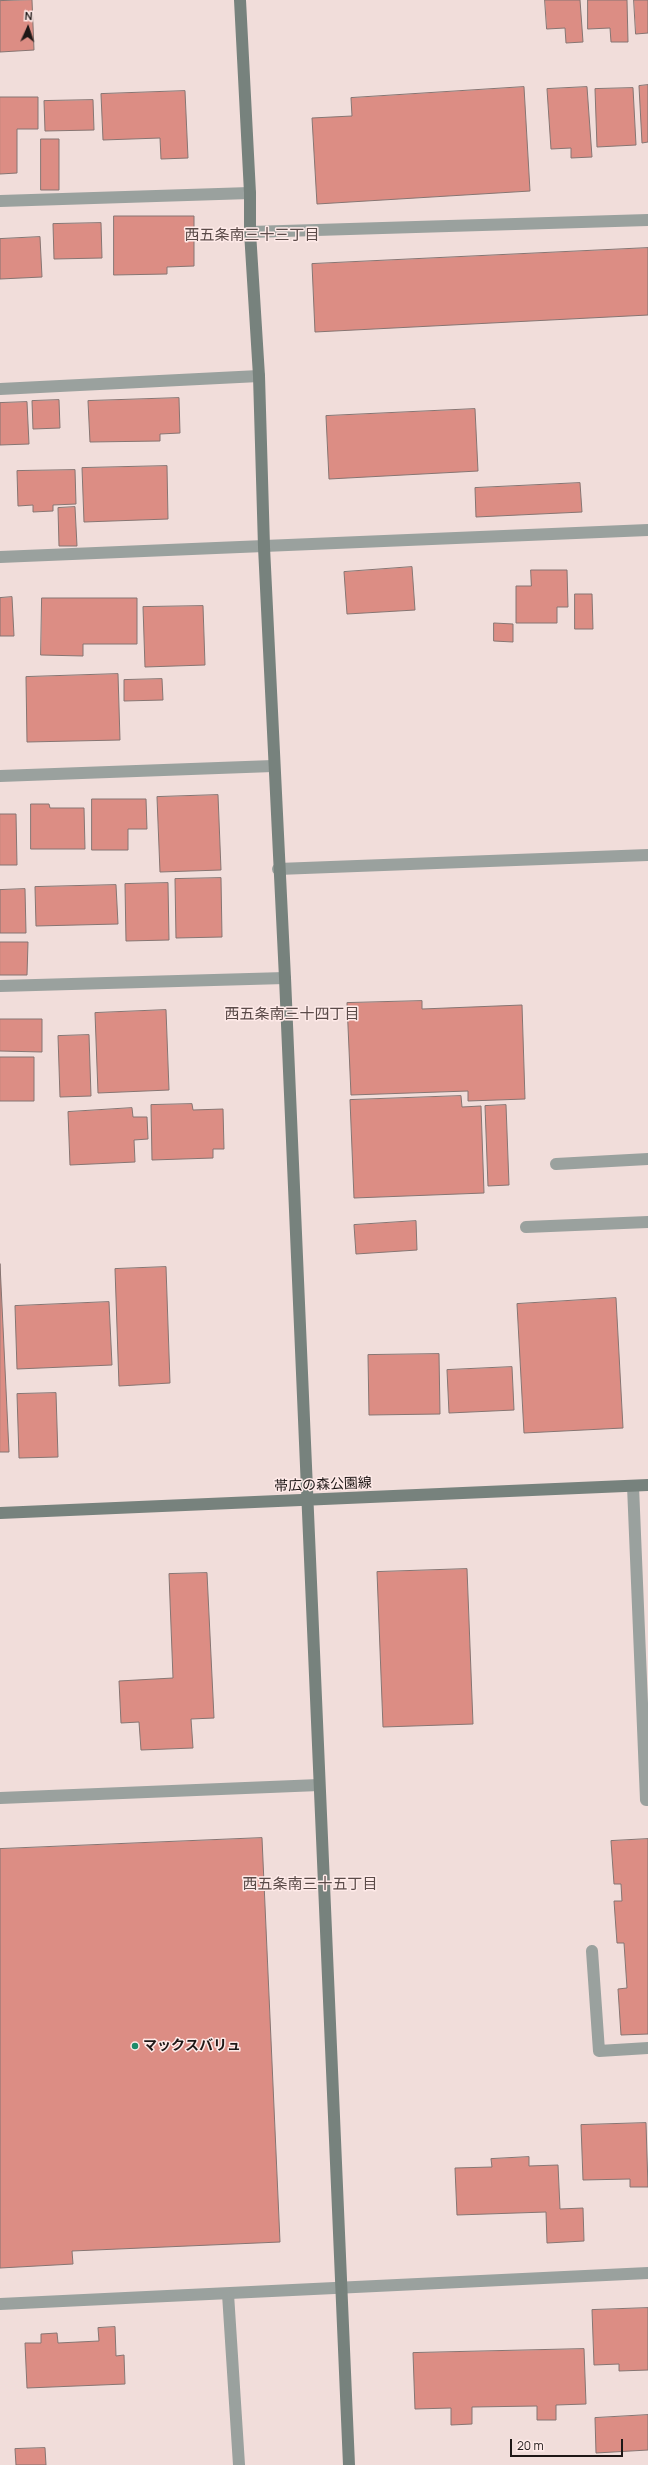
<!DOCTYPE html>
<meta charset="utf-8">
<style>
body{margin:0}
#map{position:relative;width:648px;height:2465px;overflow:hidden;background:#f1ddda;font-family:Manrope,sans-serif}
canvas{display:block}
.north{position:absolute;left:8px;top:8px;width:40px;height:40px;-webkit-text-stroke:3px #feeae8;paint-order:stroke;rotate:3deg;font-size:11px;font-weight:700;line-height:16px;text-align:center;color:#1e1716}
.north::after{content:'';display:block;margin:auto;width:14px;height:18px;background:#1e1716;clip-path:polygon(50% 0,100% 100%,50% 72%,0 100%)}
.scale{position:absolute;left:510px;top:2439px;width:113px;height:18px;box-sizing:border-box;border:2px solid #1e1716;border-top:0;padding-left:5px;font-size:12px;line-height:14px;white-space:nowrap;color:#1e1716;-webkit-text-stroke:3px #feeae8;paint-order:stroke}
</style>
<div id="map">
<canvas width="648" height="2465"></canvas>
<div class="north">N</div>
<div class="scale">20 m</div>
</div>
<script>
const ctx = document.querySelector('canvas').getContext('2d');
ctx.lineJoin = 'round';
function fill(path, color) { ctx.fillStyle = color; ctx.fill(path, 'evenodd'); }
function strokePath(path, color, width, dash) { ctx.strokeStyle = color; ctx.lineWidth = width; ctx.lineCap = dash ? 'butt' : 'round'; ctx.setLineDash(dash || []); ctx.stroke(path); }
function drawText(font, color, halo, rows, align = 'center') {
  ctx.font = font + ' Manrope,"Noto Sans JP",sans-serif'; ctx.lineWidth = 3; ctx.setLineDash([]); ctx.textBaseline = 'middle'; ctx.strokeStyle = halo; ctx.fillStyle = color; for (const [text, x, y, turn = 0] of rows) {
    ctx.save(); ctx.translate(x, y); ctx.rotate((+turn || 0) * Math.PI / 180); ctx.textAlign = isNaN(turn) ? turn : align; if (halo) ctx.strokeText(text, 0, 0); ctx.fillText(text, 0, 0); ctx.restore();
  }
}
const building = new Path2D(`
 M 32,0 L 34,50 L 0,52 L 0,1 Z
 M 545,0 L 580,0 L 583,42 L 566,43 L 565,28 L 547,29 Z
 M 588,0 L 627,0 L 628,42 L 611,42 L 610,28 L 588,29 Z
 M 634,0 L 648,0 L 648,33 L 636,34 Z
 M 648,85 L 648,142 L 642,143 L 639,86 Z
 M 524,87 L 530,191 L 317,204 L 312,118 L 352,116 L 351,98 Z
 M 587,87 L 592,157 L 571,158 L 571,148 L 551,149 L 547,89 Z
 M 633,88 L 636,145 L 597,147 L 595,89 Z
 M 185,91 L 188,158 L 161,159 L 160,138 L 103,140 L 101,94 Z
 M 0,97 L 38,97 L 38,129 L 17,129 L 17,173 L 0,174 Z
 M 93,100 L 94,130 L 45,131 L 44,101 Z
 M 41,139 L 59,139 L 59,190 L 41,190 Z
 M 114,216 L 194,216 L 194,266 L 167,267 L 167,274 L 114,275 Z
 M 101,223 L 102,258 L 54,259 L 53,224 Z
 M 40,237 L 42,277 L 0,279 L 0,239 Z
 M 648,248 L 648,315 L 315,332 L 312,264 Z
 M 179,398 L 180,433 L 160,434 L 160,441 L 90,442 L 88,401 Z
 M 59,400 L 60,428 L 33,429 L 32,401 Z
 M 27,402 L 29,444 L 0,445 L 0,403 Z
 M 475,409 L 478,471 L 329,479 L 326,416 Z
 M 167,466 L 168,519 L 84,522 L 82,468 Z
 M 75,470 L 76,504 L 53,505 L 53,511 L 33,512 L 33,505 L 18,506 L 17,471 Z
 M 580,483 L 582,512 L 476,517 L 475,488 Z
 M 75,507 L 77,546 L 59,546 L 58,508 Z
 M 412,567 L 415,610 L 347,614 L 344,572 Z
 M 531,570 L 567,570 L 568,607 L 557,607 L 557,623 L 516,623 L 516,586 L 531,586 Z
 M 575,594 L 592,594 L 593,629 L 575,629 Z
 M 12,597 L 14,636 L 0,636 L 0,598 Z
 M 42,598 L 137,598 L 137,644 L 83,644 L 83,656 L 41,655 Z
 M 203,606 L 205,665 L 145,667 L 143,607 Z
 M 494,623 L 513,624 L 513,642 L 494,641 Z
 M 118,674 L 120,740 L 27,742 L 26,677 Z
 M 162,679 L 163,700 L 124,701 L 124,680 Z
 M 218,795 L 221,870 L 160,872 L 157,797 Z
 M 92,799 L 146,799 L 147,829 L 128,829 L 128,850 L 92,850 Z
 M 31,804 L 49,804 L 50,808 L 84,808 L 85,849 L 31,849 Z
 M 0,814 L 16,814 L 17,865 L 0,865 Z
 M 221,878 L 222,937 L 176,938 L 175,879 Z
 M 168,883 L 169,940 L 126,941 L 125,884 Z
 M 116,885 L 118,924 L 36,926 L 35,887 Z
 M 25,889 L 26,933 L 0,933 L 0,890 Z
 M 0,942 L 28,942 L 27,975 L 0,975 Z
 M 422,1001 L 422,1009 L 522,1005 L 525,1099 L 468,1101 L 468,1091 L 351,1095 L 347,1003 Z
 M 166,1010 L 169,1090 L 98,1093 L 95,1013 Z
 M 0,1019 L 42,1019 L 42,1052 L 0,1051 Z
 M 89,1035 L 91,1096 L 60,1097 L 58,1036 Z
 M 0,1057 L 34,1057 L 34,1101 L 0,1101 Z
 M 461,1096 L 462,1107 L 481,1106 L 484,1193 L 354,1198 L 350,1100 Z
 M 192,1104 L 193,1110 L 223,1109 L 224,1149 L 213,1149 L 213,1158 L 152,1160 L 151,1105 Z
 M 506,1105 L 509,1185 L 488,1186 L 485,1106 Z
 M 132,1108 L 133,1117 L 147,1117 L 148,1139 L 134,1140 L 135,1162 L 70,1165 L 68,1112 Z
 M 416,1221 L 417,1250 L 356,1254 L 354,1225 Z
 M 0,1264 L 9,1452 L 0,1452 Z
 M 166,1267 L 170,1383 L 119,1386 L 115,1269 Z
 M 616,1298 L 623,1428 L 524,1433 L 517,1304 Z
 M 109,1302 L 112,1365 L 17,1369 L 15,1306 Z
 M 439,1354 L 440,1414 L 369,1415 L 368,1355 Z
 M 512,1367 L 514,1410 L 449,1413 L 447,1370 Z
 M 56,1393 L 58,1457 L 19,1458 L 17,1394 Z
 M 467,1569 L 473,1724 L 383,1727 L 377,1572 Z
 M 207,1573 L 214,1718 L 191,1719 L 193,1748 L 141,1750 L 139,1722 L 121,1723 L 119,1681 L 173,1678 L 169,1574 Z
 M 262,1838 L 280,2242 L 72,2251 L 73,2264 L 0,2268 L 0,1849 Z
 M 648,1839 L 648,2034 L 621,2035 L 618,1989 L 627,1988 L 624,1943 L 617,1943 L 614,1901 L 622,1901 L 621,1884 L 614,1884 L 611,1841 Z
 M 646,2123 L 648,2187 L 630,2187 L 630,2179 L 583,2180 L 581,2125 Z
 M 529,2157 L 529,2166 L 558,2165 L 560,2209 L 583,2208 L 584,2241 L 547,2243 L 546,2212 L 457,2215 L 455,2168 L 492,2167 L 491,2159 Z
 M 648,2308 L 648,2370 L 619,2371 L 619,2364 L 594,2365 L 592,2310 Z
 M 115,2327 L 116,2356 L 124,2355 L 125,2384 L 27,2388 L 25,2343 L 41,2343 L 41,2334 L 57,2333 L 58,2343 L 99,2341 L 98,2328 Z
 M 584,2349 L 586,2404 L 556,2405 L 556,2420 L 537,2420 L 537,2406 L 472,2407 L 472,2424 L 451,2425 L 451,2408 L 415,2409 L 413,2353 Z
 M 648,2415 L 648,2450 L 596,2453 L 595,2418 Z
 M 45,2448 L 46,2465 L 16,2465 L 15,2449 Z`);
fill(building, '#dc8d84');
strokePath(building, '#867572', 1);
strokePath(new Path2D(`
 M 526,1227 L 648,1222
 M 633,1486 L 646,1800 L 648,1800
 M 0,1798 L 319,1785
 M 592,1951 L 599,2051 L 648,2048
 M 228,2294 L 239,2465`), '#9aa19e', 12);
strokePath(new Path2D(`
 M 0,201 L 250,193
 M 250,232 L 648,220
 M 0,389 L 259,376
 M 0,557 L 648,530
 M 0,776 L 273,766
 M 278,869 L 648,855
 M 0,986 L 285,978
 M 556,1164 L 648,1159
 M 0,2304 L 648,2273`), '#9aa19e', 12);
strokePath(new Path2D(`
 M 240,0 L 250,193 L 250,232 L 259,376 L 264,547 L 285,978 L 349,2465
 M 0,1513 L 648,1485`), '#77827d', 12);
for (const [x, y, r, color] of [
 [135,2046,4,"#1e8b6a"]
]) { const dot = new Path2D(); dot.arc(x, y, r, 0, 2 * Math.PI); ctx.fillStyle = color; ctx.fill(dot); strokePath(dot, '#feeae8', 1.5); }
drawText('14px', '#1e1716', '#feeae8', [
 ["帯広の森公園線",323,1485,-2]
]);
drawText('bold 14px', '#1e1716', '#feeae8', [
 ["マックスバリュ",143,2046]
], 'left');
drawText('15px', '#5a4a48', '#feeae8', [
 ["西五条南三十三丁目",252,236],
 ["西五条南三十四丁目",292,1015],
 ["西五条南三十五丁目",310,1885]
]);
</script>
